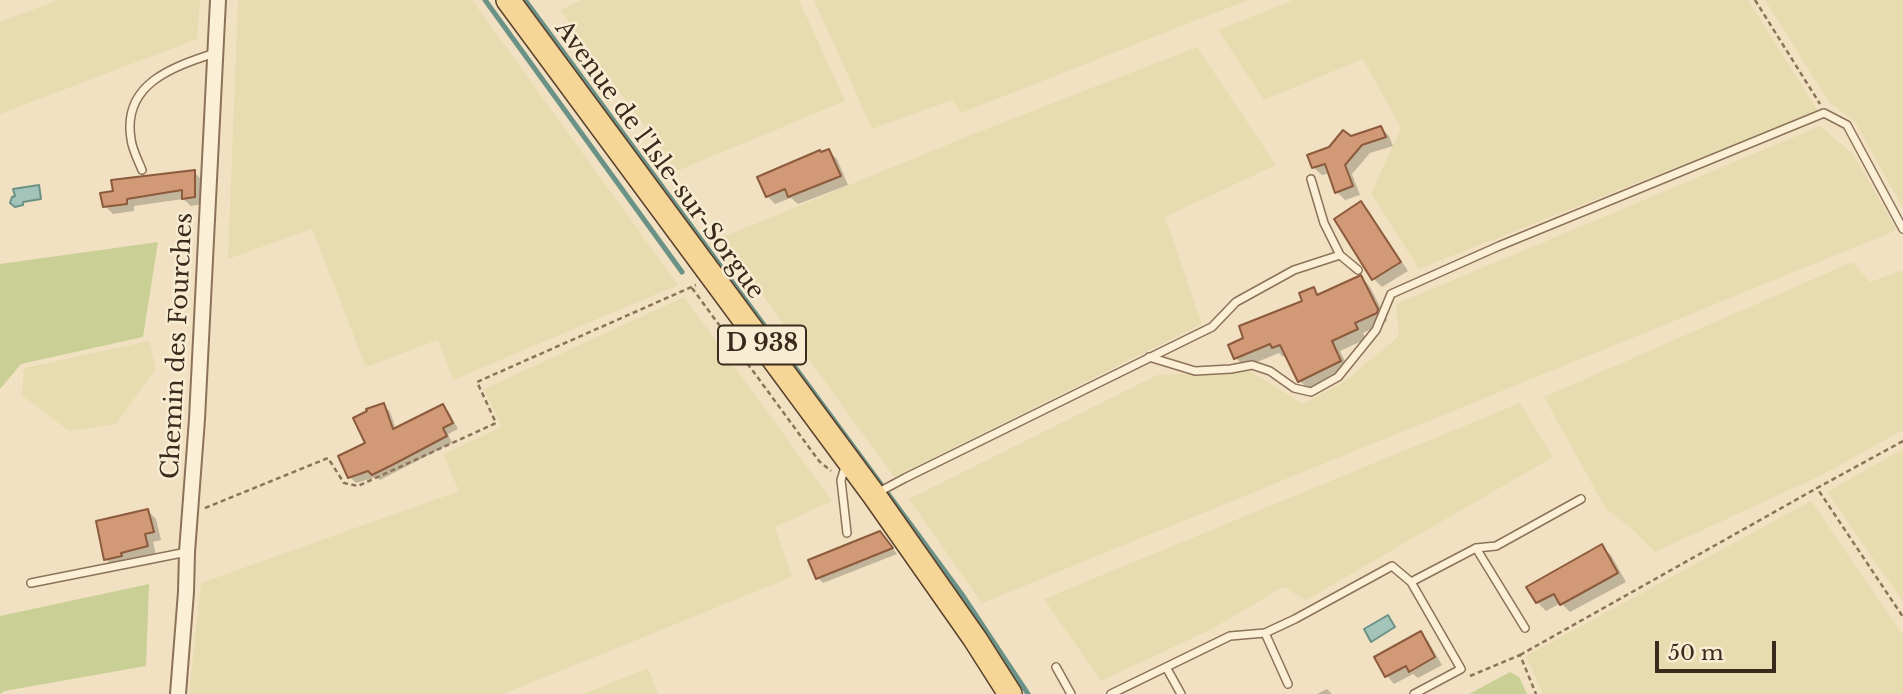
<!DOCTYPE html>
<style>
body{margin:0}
#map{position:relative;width:1903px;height:694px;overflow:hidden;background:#f1e1c2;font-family:"Libre Baskerville",serif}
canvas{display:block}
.scale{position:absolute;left:1655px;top:641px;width:121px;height:32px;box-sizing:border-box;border:4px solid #3a2a1d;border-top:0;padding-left:9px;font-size:21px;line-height:24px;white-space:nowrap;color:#3a2a1d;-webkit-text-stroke:5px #f8ecd2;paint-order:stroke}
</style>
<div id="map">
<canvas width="1903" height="694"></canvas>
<div class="scale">50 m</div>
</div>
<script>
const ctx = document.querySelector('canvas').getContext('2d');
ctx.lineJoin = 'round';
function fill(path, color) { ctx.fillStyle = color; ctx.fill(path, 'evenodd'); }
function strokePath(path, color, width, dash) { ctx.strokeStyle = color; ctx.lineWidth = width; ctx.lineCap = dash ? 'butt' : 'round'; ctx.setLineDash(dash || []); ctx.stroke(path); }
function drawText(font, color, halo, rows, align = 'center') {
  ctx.font = font + ' "Libre Baskerville",serif'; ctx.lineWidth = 5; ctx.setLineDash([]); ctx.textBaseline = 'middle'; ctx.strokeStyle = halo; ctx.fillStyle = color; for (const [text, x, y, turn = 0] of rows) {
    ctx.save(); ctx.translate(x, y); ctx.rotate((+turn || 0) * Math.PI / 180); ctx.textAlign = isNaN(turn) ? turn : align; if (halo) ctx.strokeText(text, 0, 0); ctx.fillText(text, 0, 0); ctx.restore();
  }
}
fill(new Path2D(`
 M 58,0 L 200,0 L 197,39 L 0,114 L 0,22 Z
 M 238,0 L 472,0 L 678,285 L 453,380 L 438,340 L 366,367 L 312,229 L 228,259 Z
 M 582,0 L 799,0 L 845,101 L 677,171 L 560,10 Z
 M 814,0 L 1248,0 L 961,113 L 952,100 L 872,129 Z
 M 1293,0 L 1748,0 L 1818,111 L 1419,269 L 1371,193 L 1401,128 L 1363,59 L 1264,100 L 1218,30 Z
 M 1765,0 L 1903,0 L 1903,208 L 1855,122 L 1829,102 Z
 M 1197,47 L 1276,165 L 1165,217 L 1202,324 L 894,477 L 721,238 L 968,136 Z
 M 1820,126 L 1853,154 L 1897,230 L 982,603 L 909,499 L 1157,375 L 1250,371 L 1303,404 L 1344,382 L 1399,336 L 1396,304 Z
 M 1852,262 L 1870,282 L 1903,270 L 1903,430 L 1820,476 L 1655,552 L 1632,529 L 1606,509 L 1544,397 Z
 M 684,297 L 832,501 L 775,527 L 792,577 L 503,694 L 189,694 L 201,583 L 459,491 L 443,454 L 502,427 L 484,389 Z
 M 149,341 L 156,369 L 116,424 L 69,431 L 22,396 L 24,368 Z
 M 1520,403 L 1553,457 L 1306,600 L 1283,587 L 1212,629 L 1101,681 L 1044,599 Z
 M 1903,449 L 1903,602 L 1827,492 Z
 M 1811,501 L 1903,635 L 1903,694 L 1543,694 L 1526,656 Z
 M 648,668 L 658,694 L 583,694 Z`), '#e7dcaf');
fill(new Path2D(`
 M 158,242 L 143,337 L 21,364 L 0,389 L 0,264 Z
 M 149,584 L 146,666 L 4,691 L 0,694 L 0,616 Z
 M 1510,672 L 1519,677 L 1527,694 L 1469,694 Z`), '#cad095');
const water = new Path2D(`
 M 39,185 L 41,199 L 23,202 L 23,205 L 15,207 L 10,203 L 12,197 L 15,196 L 13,189 Z
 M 1388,615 L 1395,627 L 1371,642 L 1364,629 Z`);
fill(water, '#a4c3b9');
strokePath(water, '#6b9287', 2);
fill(new Path2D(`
 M 1381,128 L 1389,136 L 1393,146 L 1370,153 L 1352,174 L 1360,195 L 1345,200 L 1337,192 L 1330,173 L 1322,175 L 1313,167 L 1350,138 Z
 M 829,151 L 837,159 L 848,185 L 798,204 L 791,198 L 775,204 L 767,196 L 822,154 Z
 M 194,172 L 202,180 L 202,204 L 191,206 L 183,199 L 134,206 L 134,211 L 113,214 L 105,206 Z
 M 1361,203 L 1369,211 L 1408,271 L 1382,287 L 1374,279 L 1336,219 Z
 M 1361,277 L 1370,287 L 1387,320 L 1386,322 L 1363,333 L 1366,339 L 1340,351 L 1350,371 L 1309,390 L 1300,381 L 1287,355 L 1283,357 L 1279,353 L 1245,367 L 1236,358 L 1305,302 L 1314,289 L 1320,295 Z
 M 384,405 L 390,412 L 396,429 L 443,406 L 449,412 L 458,429 L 448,434 L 452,443 L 380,480 L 376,477 L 356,483 L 350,477 L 368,444 Z
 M 148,511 L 156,519 L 161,540 L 153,542 L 156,555 L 129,561 L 114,568 L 106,559 Z
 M 885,538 L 897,554 L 823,583 L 818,578 Z
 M 1602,547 L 1611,555 L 1626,582 L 1570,612 L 1561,603 L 1546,611 L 1537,602 Z
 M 1421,633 L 1428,641 L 1442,665 L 1418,678 L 1413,674 L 1394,684 L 1387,676 L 1377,658 Z
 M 1327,689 L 1332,694 L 1317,694 Z`), '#0003');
strokePath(new Path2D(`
 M 485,0 L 682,272
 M 525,0 L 961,593 L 1028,694`), '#6b9287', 5);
const building = new Path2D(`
 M 1381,126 L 1386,137 L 1362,145 L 1345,165 L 1353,186 L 1335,193 L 1325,164 L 1312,168 L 1307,155 L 1329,147 L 1343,130 L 1351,136 Z
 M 829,149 L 841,176 L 788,197 L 785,189 L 766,197 L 757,177 L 820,150 L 821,152 Z
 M 195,170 L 195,197 L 182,199 L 182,190 L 127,199 L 127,204 L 103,207 L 100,193 L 113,191 L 111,180 Z
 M 1361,201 L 1401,262 L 1372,280 L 1334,219 Z
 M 1361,275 L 1378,309 L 1377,313 L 1355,323 L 1358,329 L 1332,341 L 1341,361 L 1298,382 L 1280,345 L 1272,348 L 1270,344 L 1234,359 L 1228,345 L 1243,338 L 1239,326 L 1302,301 L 1299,293 L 1314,287 L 1317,295 Z
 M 384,403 L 393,429 L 443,404 L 453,423 L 443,428 L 447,436 L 396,463 L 372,475 L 368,471 L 348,478 L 338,456 L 365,443 L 353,418 L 367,411 L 366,409 Z
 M 148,509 L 154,532 L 145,534 L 148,546 L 121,553 L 122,556 L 104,560 L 96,521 Z
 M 880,531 L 893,548 L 816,579 L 808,560 Z
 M 1602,544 L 1618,573 L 1560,605 L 1554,594 L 1536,603 L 1526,587 Z
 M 1421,631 L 1435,657 L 1409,672 L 1406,666 L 1385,677 L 1374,657 Z`);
fill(building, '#d19975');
strokePath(building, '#8c5a3c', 2);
const service = new Path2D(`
 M 142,170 C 138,160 132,149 131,139 C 122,84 172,67 215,53
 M 1311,179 L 1324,223 L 1340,255
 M 1149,357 L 1195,371 L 1231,369 L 1252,365 L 1270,371 L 1294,388 L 1311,392 L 1338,377 L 1376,330 L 1391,294 L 1499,246 L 1824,113 L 1847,125 L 1903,229
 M 846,464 L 841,480 L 847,533
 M 877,493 L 905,478 L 1212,327 L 1236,302 L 1294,270 L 1340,255 L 1358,270
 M 1476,548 L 1525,628
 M 1411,582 L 1461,669 L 1414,694
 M 31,583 L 187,552
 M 1265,633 L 1288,684
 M 1056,667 L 1071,694
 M 1166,667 L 1181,694
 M 1111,694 L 1230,636 L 1265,633 L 1295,619 L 1392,566 L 1411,582 L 1476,548 L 1496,546 L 1581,499`);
const minor = new Path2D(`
 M 178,694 L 186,592 L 187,552 L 197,419 L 218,0`);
const primary = new Path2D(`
 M 508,0 L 874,495 L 975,639 L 1010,694`);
strokePath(service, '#8c7258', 10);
strokePath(minor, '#8c7258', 18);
strokePath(primary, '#59402c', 26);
strokePath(new Path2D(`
 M 1755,0 L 1820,104
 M 692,288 L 819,461 L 831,471
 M 1903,441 L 1817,488 L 1903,617
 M 205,508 L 328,458 L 344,483 L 358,486 L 496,423 L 477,382 L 696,285
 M 1520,655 L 1817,488
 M 1470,676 L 1520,655 L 1536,694`), '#8c7258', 2.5, [5, 3.5]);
strokePath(service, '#fbefd6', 7);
strokePath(minor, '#fbefd6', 14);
strokePath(primary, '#f6d697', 23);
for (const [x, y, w] of [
 [762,345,88]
]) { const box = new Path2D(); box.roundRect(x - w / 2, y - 19.5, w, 39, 5); ctx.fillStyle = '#f8ecd2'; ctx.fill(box); strokePath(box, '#3a2a1d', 2); }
drawText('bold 23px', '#3a2a1d', null, [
 ["D 938",762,345]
]);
drawText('24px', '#3a2a1d', '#f8ecd2', [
 ["Avenue de l'Isle-sur-Sorgue",659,160,54],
 ["Chemin des Fourches",178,346,-87]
]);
</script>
